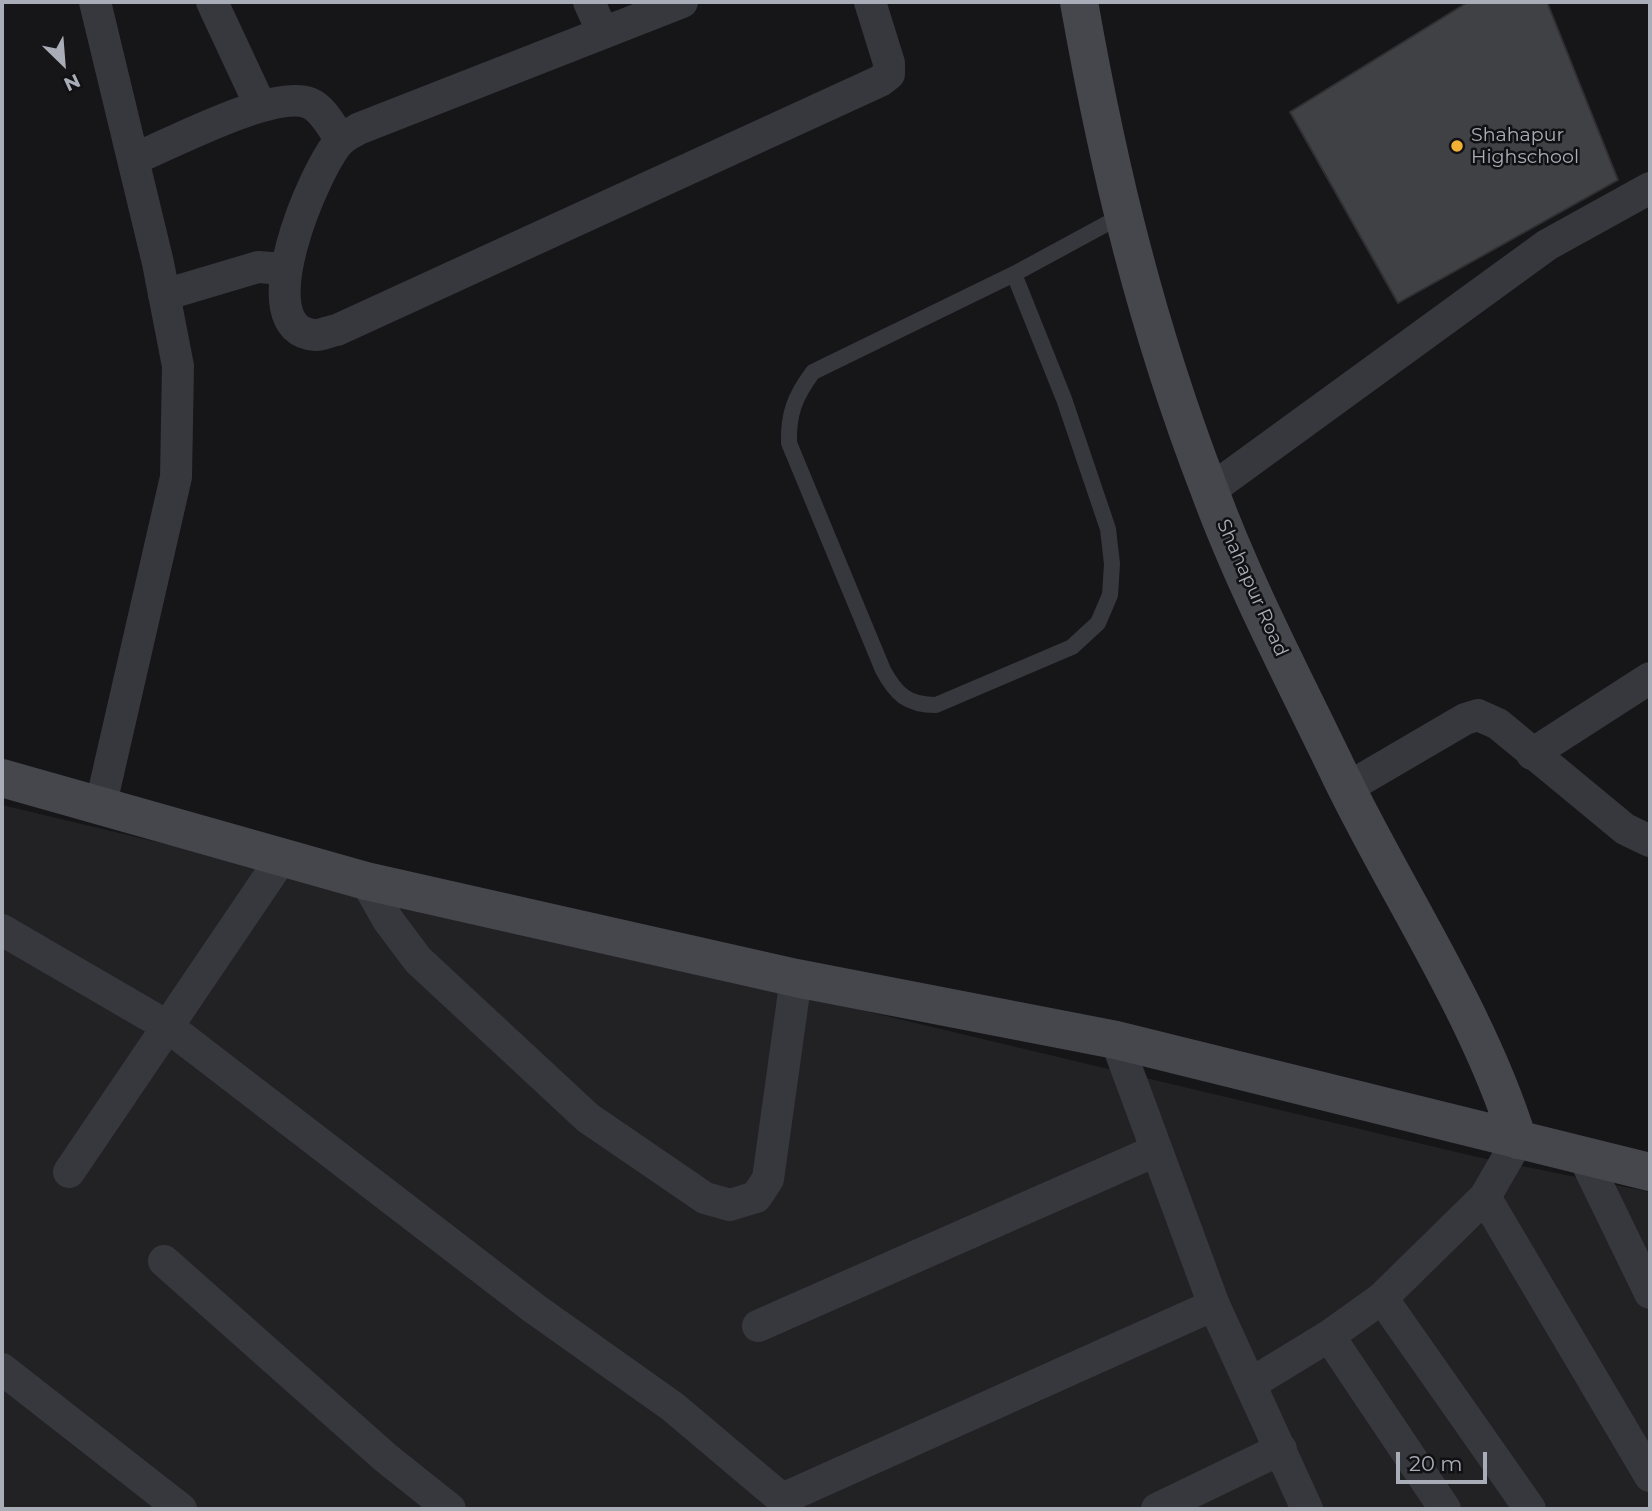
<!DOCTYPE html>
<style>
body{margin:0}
#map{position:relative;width:1652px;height:1511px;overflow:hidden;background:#161618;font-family:Montserrat,sans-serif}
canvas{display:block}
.frame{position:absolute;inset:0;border:4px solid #a8adb8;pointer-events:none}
.north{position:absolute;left:28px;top:28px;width:70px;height:70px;-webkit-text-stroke:5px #111113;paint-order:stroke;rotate:155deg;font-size:19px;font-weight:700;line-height:28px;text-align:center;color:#a8adb8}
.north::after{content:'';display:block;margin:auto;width:24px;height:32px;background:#a8adb8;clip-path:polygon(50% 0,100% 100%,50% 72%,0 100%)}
.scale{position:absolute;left:1396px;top:1452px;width:91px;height:32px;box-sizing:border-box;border:4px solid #a8adb8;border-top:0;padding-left:9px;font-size:21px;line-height:24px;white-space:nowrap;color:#a8adb8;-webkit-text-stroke:5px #111113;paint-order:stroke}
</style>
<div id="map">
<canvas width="1652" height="1511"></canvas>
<div class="frame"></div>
<div class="north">N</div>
<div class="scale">20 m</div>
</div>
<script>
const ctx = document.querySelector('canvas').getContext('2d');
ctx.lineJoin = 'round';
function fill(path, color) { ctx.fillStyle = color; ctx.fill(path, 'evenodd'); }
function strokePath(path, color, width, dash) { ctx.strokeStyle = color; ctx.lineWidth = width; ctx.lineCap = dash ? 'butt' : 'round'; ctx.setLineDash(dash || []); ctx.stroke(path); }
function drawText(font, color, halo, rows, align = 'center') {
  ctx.font = font + ' Montserrat,sans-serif'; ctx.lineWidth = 5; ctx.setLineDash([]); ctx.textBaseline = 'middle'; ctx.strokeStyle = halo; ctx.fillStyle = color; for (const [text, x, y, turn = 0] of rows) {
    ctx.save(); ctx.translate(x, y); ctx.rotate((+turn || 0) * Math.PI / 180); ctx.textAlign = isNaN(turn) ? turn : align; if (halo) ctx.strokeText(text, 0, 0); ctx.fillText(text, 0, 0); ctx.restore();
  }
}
fill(new Path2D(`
 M 2,805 L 1473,1156 L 1650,1192 L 1650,1509 L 2,1509 Z`), '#222225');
const building = new Path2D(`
 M 1468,2 L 1547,2 L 1618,180 L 1398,303 L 1290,112 Z`);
fill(building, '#404145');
strokePath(building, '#303034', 2);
strokePath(new Path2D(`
 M 1014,274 L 1064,399 L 1108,529 L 1112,564 L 1110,595 L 1098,623 L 1072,647 L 936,705 C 907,705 896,694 883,670 L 789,443 C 788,414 795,396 813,372 L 1014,274 L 1121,216`), '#37383d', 16);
strokePath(new Path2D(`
 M 95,2 L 158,263 L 178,366 L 176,477 L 100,808
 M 212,2 L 260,105
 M 589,2 L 603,33
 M 682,2 L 358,129 C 352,133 345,136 340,141 C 315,167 244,332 316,335 C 322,335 330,331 337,330 L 880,81 L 889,74 L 889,63 L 870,2
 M 134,159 C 171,144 273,89 309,103 C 324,109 332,128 341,140
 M 164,295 L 258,267 L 284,269
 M 1209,491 L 1547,245 L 1650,188
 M 1532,754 L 1650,678
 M 1347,788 L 1465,719 L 1478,715 L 1498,724 L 1625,829 L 1650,841
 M 366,881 L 388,920 L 418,960 L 588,1118 L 705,1198 L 730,1205 L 756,1197 L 768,1179 L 796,978
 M 2,930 L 167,1026 L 535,1309 L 673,1407 L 782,1499 L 788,1509
 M 1116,1040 L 1214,1305 L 1307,1509
 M 1582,1153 L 1650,1293
 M 69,1172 L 283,856
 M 1485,1197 L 1650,1476
 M 164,1261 L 386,1458 L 450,1509
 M 1382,1298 L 1530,1509
 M 758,1326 L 1155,1151
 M 1329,1336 L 1445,1509
 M 2,1369 L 181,1509
 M 1252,1383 L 1329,1336 L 1382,1298 L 1485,1197 L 1518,1140
 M 782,1499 L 1214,1305
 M 1157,1509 L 1281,1449`), '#37383d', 32);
strokePath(new Path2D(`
 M 1079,2 C 1109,172 1147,328 1209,489 C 1245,587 1295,681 1340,775 C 1398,895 1478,1012 1518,1140
 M 2,778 L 366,881 L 796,978 L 1116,1040 L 1650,1172`), '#45474d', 38);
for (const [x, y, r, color] of [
 [1457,146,7,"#f2b134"]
]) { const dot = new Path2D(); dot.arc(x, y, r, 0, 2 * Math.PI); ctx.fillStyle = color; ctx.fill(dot); strokePath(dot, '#111113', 2.5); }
drawText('19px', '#a8adb8', '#111113', [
 ["Shahapur",1471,135],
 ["Highschool",1471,157]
], 'left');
drawText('19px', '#a8adb8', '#111113', [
 ["Shahapur Road",1252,588,66]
]);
</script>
